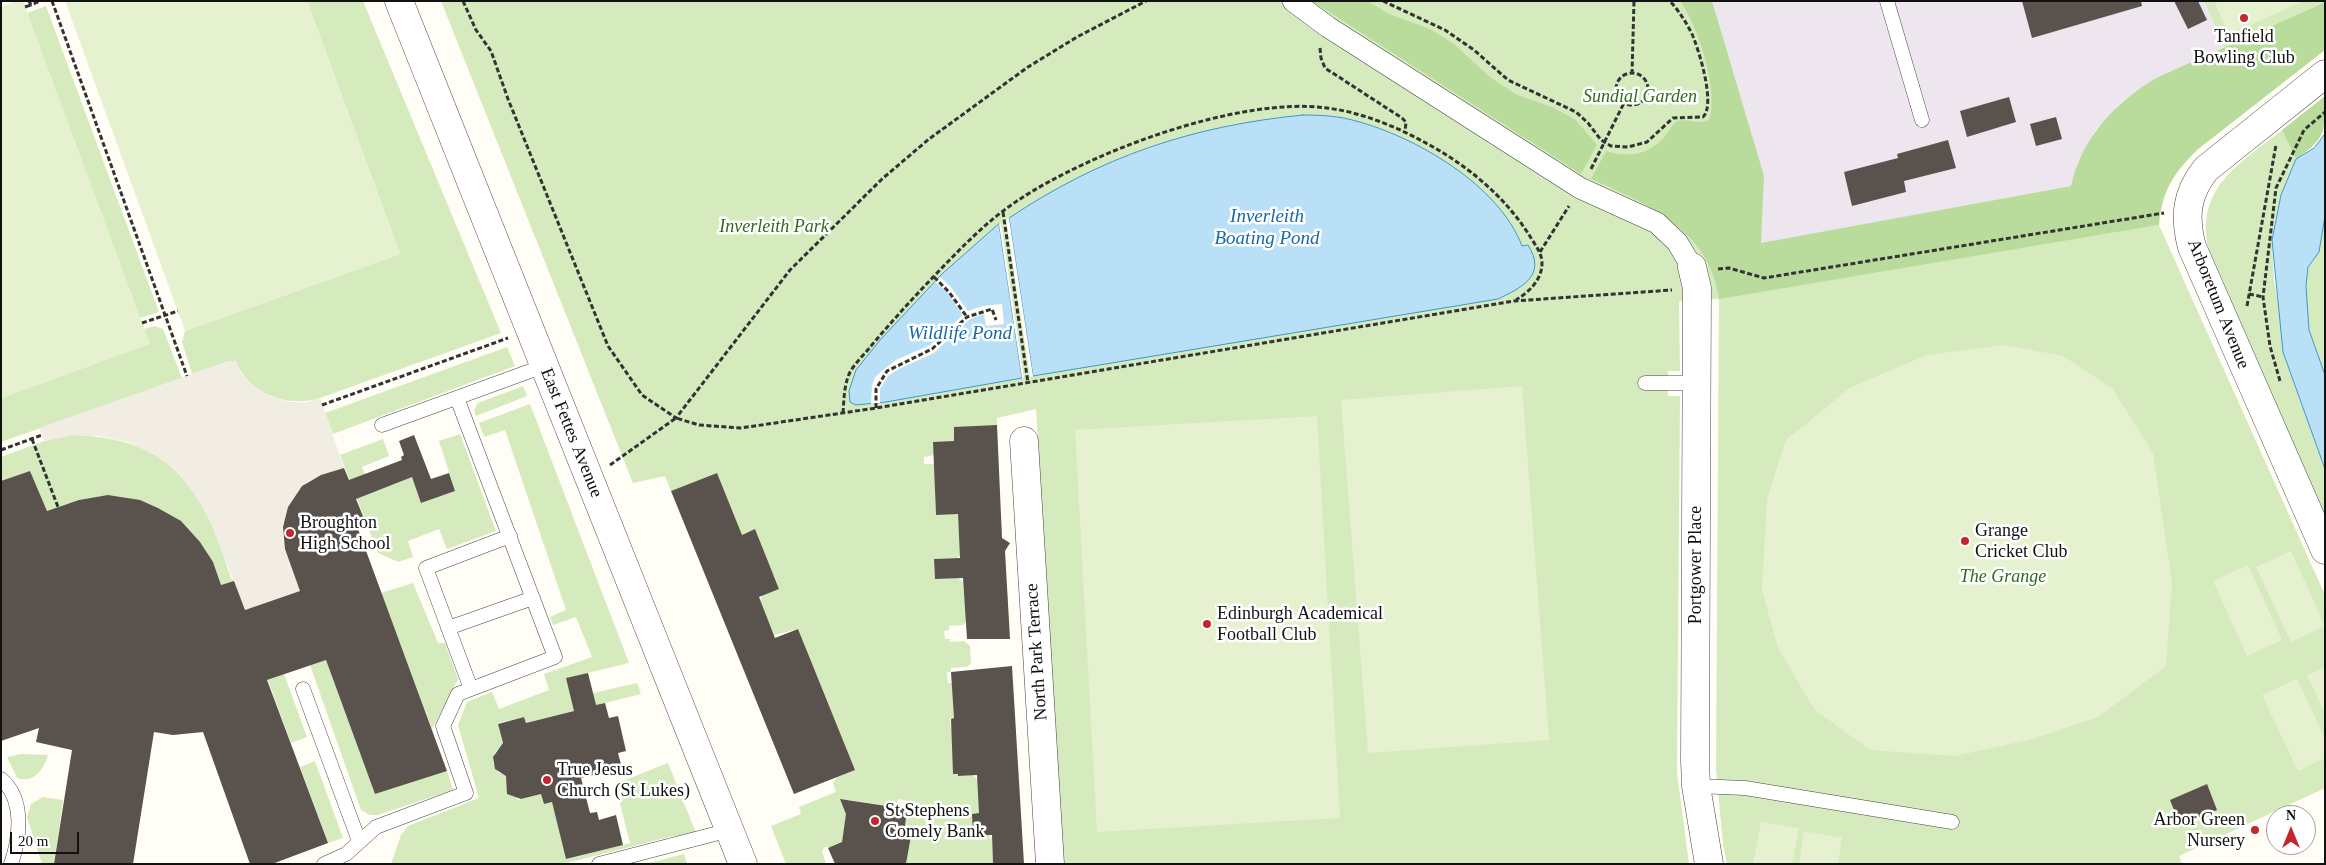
<!DOCTYPE html>
<style>
body{margin:0}
#map{position:relative;width:2326px;height:865px;overflow:hidden;background:#fffdf5;font-family:Georgia,serif}
canvas{display:block}
.frame{position:absolute;inset:0;border:2px solid #111;pointer-events:none}
.north{position:absolute;left:2266px;top:805px;width:50px;height:50px;box-sizing:border-box;background:#fff;border:1px solid #a0a0a0;border-radius:50%;rotate:0deg;font-size:14px;font-weight:700;line-height:20px;text-align:center;color:#111}
.north::after{content:'';display:block;margin:auto;width:18px;height:22px;background:#c4262e;clip-path:polygon(50% 0,100% 100%,50% 72%,0 100%)}
.scale{position:absolute;left:10px;top:832px;width:69px;height:22px;box-sizing:border-box;border:2px solid #111;border-top:0;padding-left:6px;font-size:15px;line-height:18px;white-space:nowrap;color:#111;-webkit-text-stroke:4px #fff;paint-order:stroke}
</style>
<div id="map">
<canvas width="2326" height="865"></canvas>
<div class="frame"></div>
<div class="north">N</div>
<div class="scale">20 m</div>
</div>
<script>
const ctx = document.querySelector('canvas').getContext('2d');
ctx.lineJoin = 'round';
function fill(path, color) { ctx.fillStyle = color; ctx.fill(path, 'evenodd'); }
function strokePath(path, color, width, dash) { ctx.strokeStyle = color; ctx.lineWidth = width; ctx.lineCap = dash ? 'butt' : 'round'; ctx.setLineDash(dash || []); ctx.stroke(path); }
function drawText(font, color, halo, rows, align = 'center') {
  ctx.font = font + ' Georgia,serif'; ctx.lineWidth = 5; ctx.setLineDash([]); ctx.textBaseline = 'middle'; ctx.strokeStyle = halo; ctx.fillStyle = color; for (const [text, x, y, turn = 0] of rows) {
    ctx.save(); ctx.translate(x, y); ctx.rotate((+turn || 0) * Math.PI / 180); ctx.textAlign = isNaN(turn) ? turn : align; if (halo) ctx.strokeText(text, 0, 0); ctx.fillText(text, 0, 0); ctx.restore();
  }
}
fill(new Path2D(`
 M 1712,1 L 2204,1 L 2224,47 L 2158,77 L 2121,102 L 2095,131 L 2078,162 L 2071,186 L 1760,244 L 1764,176 Z`), '#eee6ef');
fill(new Path2D(`
 M 307,1 L 363,1 L 501,333 L 320,398 C 287,408 248,394 236,361 L 229,361 L 192,374 L 182,342 L 185,331 L 400,254 Z
 M 441,1 L 1712,1 L 1764,176 L 1760,244 L 1775,289 L 2159,225 L 2325,595 L 2325,788 L 2179,856 L 2182,864 L 1727,864 L 1723,844 L 1716,769 L 1719,299 L 1679,301 L 1680,371 L 1668,371 L 1668,396 L 1680,396 L 1677,773 L 1689,864 L 1063,864 L 1036,409 L 997,418 L 997,425 L 955,442 L 934,455 L 924,457 L 924,464 L 934,464 L 934,467 L 948,467 L 935,493 L 936,515 L 958,513 L 959,529 L 1002,527 L 1002,532 L 988,532 L 957,558 L 934,559 L 935,579 L 958,578 L 963,582 L 964,596 L 1007,594 L 1008,605 L 968,607 L 968,620 L 963,625 L 949,626 L 949,630 L 944,631 L 945,639 L 950,639 L 950,642 L 964,641 L 970,646 L 971,664 L 966,667 L 951,668 L 951,672 L 947,672 L 948,683 L 952,683 L 955,718 L 950,719 L 951,730 L 955,730 L 958,776 L 973,775 L 977,779 L 986,813 L 972,814 L 973,836 L 987,835 L 992,839 L 993,864 L 906,864 L 911,836 L 904,835 L 908,801 L 898,799 L 897,807 L 849,800 L 841,847 L 825,847 L 822,851 L 826,864 L 786,864 L 771,826 L 801,814 L 799,807 L 836,792 L 833,783 L 837,777 L 855,770 L 815,671 L 797,678 L 793,651 L 805,646 L 798,629 L 774,635 L 760,600 L 763,595 L 779,589 L 774,575 L 758,581 L 761,544 L 755,530 L 741,535 L 717,473 L 671,491 L 665,476 L 633,483 Z
 M 2204,1 L 2325,1 L 2325,2 L 2224,47 Z
 M 46,6 L 159,312 L 140,318 L 27,13 Z
 M 2282,130 L 2296,159 L 2281,195 L 2274,225 L 2272,240 L 2274,281 L 2280,312 L 2283,352 L 2325,469 L 2325,514 L 2209,252 C 2194,188 2238,165 2282,130 Z
 M 2325,216 L 2325,375 L 2309,330 L 2306,286 L 2308,267 L 2319,252 Z
 M 155,326 L 163,329 L 182,378 L 1,442 L 1,398 L 149,344 L 144,329 Z
 M 507,347 L 515,366 L 333,434 L 325,413 Z
 M 523,386 L 527,396 L 476,416 L 474,410 L 478,403 Z
 M 530,404 L 629,663 L 567,678 L 571,698 L 637,683 L 641,694 L 526,723 L 524,717 L 498,723 L 503,746 L 495,752 L 493,763 L 499,773 L 511,775 L 508,793 L 516,796 L 518,800 L 541,794 L 544,804 L 552,802 L 567,859 L 630,843 L 615,784 L 668,763 L 696,833 L 669,837 L 563,864 L 391,864 L 401,835 L 408,826 L 479,798 L 458,725 L 467,702 L 492,692 L 499,709 L 549,690 L 544,674 L 592,657 L 576,617 L 553,625 L 550,617 L 566,610 L 505,430 L 484,437 L 479,423 Z
 M 460,434 L 496,531 L 447,549 L 439,529 L 408,541 L 413,557 L 398,562 L 378,553 L 340,455 L 383,439 L 389,456 L 362,467 L 365,474 L 380,489 L 408,478 L 417,472 L 414,483 L 422,503 L 455,491 L 439,441 Z
 M 72,435 C 137,437 179,457 208,517 C 218,536 224,558 231,578 L 234,581 L 221,585 C 205,541 174,504 125,498 C 119,497 112,495 106,496 C 85,498 66,504 47,511 L 30,471 L 1,481 L 1,457 L 44,441 Z
 M 413,583 L 438,643 L 445,643 L 458,679 L 432,729 L 381,593 Z
 M 326,660 L 375,794 L 447,771 L 453,790 L 378,815 L 370,815 L 361,810 L 310,665 Z
 M 284,674 L 307,737 L 291,743 L 268,680 Z
 M 21,754 L 48,755 C 44,769 34,784 17,778 L 7,757 Z
 M 315,761 L 343,838 L 328,843 L 300,767 Z
 M 43,797 L 63,800 L 54,864 L 42,864 L 27,817 L 31,804 Z
 M 684,854 L 687,864 L 645,864 Z`), '#d5ebbd');
fill(new Path2D(`
 M 1312,1 L 1368,1 L 1389,14 L 1430,29 L 1454,44 L 1490,77 L 1517,95 L 1552,107 L 1576,120 L 1597,145 L 1581,174 Z
 M 1680,1 L 1712,1 L 1764,176 L 1761,243 L 2071,186 C 2082,137 2115,102 2158,77 L 2325,2 L 2325,50 L 2197,150 C 2173,174 2162,191 2159,225 L 1719,299 C 1710,230 1648,204 1591,179 L 1606,151 C 1630,159 1653,154 1668,132 C 1672,128 1672,123 1678,121 C 1688,118 1699,125 1709,120 C 1720,93 1697,23 1680,1 Z
 M 2325,96 C 2325,133 2326,138 2296,159 L 2282,130 Z`), '#b9dc9c');
fill(new Path2D(`
 M 16,1 L 23,1 L 150,344 L 1,398 L 1,7 Z
 M 65,1 L 307,1 L 400,254 L 185,331 Z
 M 2214,1 L 2303,1 L 2229,35 Z
 M 2005,345 L 2063,356 L 2112,388 L 2153,453 L 2172,583 L 2166,666 L 2098,717 L 2033,739 L 1955,756 L 1870,750 L 1814,709 L 1778,648 L 1762,590 L 1767,499 L 1786,440 L 1851,387 L 1927,355 Z
 M 1522,386 L 1549,740 L 1368,753 L 1341,400 Z
 M 1317,416 L 1340,818 L 1097,832 L 1075,430 Z
 M 2291,551 L 2325,626 L 2291,642 L 2256,567 Z
 M 2248,565 L 2282,640 L 2247,656 L 2213,581 Z
 M 2325,667 L 2325,713 L 2307,675 Z
 M 2297,679 L 2325,738 L 2325,758 L 2298,771 L 2262,695 Z
 M 1761,822 L 1799,828 L 1792,864 L 1753,864 Z
 M 1804,831 L 1842,838 L 1838,864 L 1799,864 Z`), '#e6f2cf');
fill(new Path2D(`
 M 229,361 L 236,361 L 240,372 L 251,384 L 269,396 L 290,402 L 308,402 L 320,398 L 344,468 L 308,481 L 298,491 L 288,507 L 283,527 L 283,539 L 300,591 L 245,610 L 209,518 L 195,495 L 177,471 L 154,454 L 128,442 L 99,436 L 72,435 L 44,441 L 39,428 Z`), '#f1ede2');
const water = new Path2D(`
 M 1303,115 C 1321,115 1339,116 1356,121 C 1416,137 1499,185 1522,246 L 1528,245 C 1547,275 1523,287 1498,299 L 1033,376 L 1009,218 C 1102,156 1192,126 1303,115 Z
 M 2325,134 L 2325,216 L 2319,252 L 2308,267 L 2306,286 L 2309,330 L 2325,375 L 2325,469 L 2283,352 L 2272,240 L 2281,195 L 2296,159 L 2314,148 Z
 M 999,224 L 1022,378 L 886,402 L 856,405 L 850,402 L 849,391 L 856,370 L 880,340 L 942,274 Z`);
fill(water, '#b9e0f7');
strokePath(water, '#3f96cf', 1);
fill(new Path2D(`
 M 1009,218 L 1033,376 L 1030,377 L 1006,219 Z
 M 1001,223 L 1024,378 L 1022,378 L 999,224 Z
 M 940,277 L 950,286 L 968,311 L 983,306 L 1002,304 L 1004,324 L 986,326 L 984,314 L 970,319 L 934,353 L 899,369 L 888,376 L 880,389 L 880,403 L 871,404 L 872,386 L 875,377 L 883,370 L 896,360 L 930,345 L 963,315 L 947,292 L 935,282 Z`), '#fffdf5');
fill(new Path2D(`
 M 2022,1 L 2141,1 L 2142,6 L 2032,38 Z
 M 2174,1 L 2198,1 L 2207,20 L 2188,29 Z
 M 2009,97 L 2016,122 L 1967,137 L 1960,111 Z
 M 2056,117 L 2062,139 L 2036,146 L 2030,124 Z
 M 1948,140 L 1956,168 L 1904,181 L 1906,192 L 1852,206 L 1844,172 L 1898,158 L 1897,154 Z
 M 997,425 L 1002,538 L 1010,543 L 1005,551 L 1010,639 L 967,639 L 963,578 L 935,579 L 934,559 L 960,558 L 958,514 L 936,515 L 933,442 L 954,441 L 954,427 Z
 M 414,435 L 431,479 L 449,473 L 455,491 L 421,503 L 412,477 L 356,499 L 367,526 L 358,529 L 447,771 L 375,794 L 326,660 L 267,680 L 328,843 L 272,864 L 250,864 L 203,732 L 173,735 L 154,732 L 133,864 L 54,864 L 72,750 L 36,742 L 39,728 L 1,741 L 1,481 L 30,471 L 47,511 L 79,500 L 108,495 L 140,500 L 158,508 L 181,521 L 200,542 L 213,562 L 221,585 L 234,581 L 245,610 L 300,591 L 285,549 L 283,527 L 288,507 L 302,486 L 321,475 L 344,468 L 349,480 L 402,460 L 401,457 L 404,455 L 399,441 Z
 M 717,473 L 742,535 L 755,529 L 779,589 L 759,597 L 775,638 L 798,629 L 855,770 L 794,794 L 671,491 Z
 M 1012,666 L 1024,864 L 993,864 L 992,835 L 973,836 L 972,814 L 979,813 L 977,775 L 958,776 L 958,774 L 953,774 L 951,719 L 954,718 L 951,672 Z
 M 588,673 L 596,705 L 605,703 L 609,718 L 618,716 L 626,751 L 618,753 L 622,768 L 581,778 L 590,813 L 597,812 L 599,820 L 616,815 L 623,845 L 566,859 L 552,802 L 544,804 L 541,794 L 521,799 L 507,794 L 506,776 L 495,769 L 493,757 L 503,743 L 498,724 L 524,717 L 526,723 L 574,711 L 566,678 Z
 M 2207,784 L 2217,810 L 2180,825 L 2170,800 Z
 M 840,799 L 907,809 L 904,835 L 911,836 L 906,864 L 835,864 L 828,848 L 842,842 L 846,814 Z`), '#5a524d');
const service = new Path2D(`
 M 1887,1 L 1922,120
 M 1645,383 L 1696,383
 M 382,425 L 544,366
 M 448,628 L 533,598
 M 303,689 L 359,841
 M 471,689 L 426,568 L 510,536
 M 1,779 C 25,799 20,838 11,864
 M 1696,786 L 1745,788 L 1952,822
 M 324,864 L 346,854 L 376,827 L 466,793 L 443,726 L 458,694 L 555,657 L 457,398
 M 599,864 L 730,830`);
const pedestrian = new Path2D(`
 M 1293,1 L 1328,27 L 1580,188 L 1657,223 L 1677,242 L 1692,267`);
const minor = new Path2D(`
 M 2325,74 L 2206,169 C 2186,194 2184,217 2192,247 L 2325,550
 M 1692,267 L 1697,288 L 1695,761 L 1696,786 L 1709,864
 M 1024,441 L 1050,864`);
const tertiary = new Path2D(`
 M 399,1 L 743,864`);
strokePath(service, '#444', 15);
strokePath(pedestrian, '#444', 22);
strokePath(minor, '#444', 29);
strokePath(tertiary, '#444', 29);
strokePath(new Path2D(`
 M 29,1 L 31,5 L 40,1
 M 52,1 L 187,376
 M 463,1 L 476,30 L 491,51 L 508,99 L 608,346 L 642,395 L 676,418 L 790,270 L 882,179 L 929,139 L 1028,67 L 1077,37 L 1146,1
 M 1383,1 L 1445,30 L 1474,50 L 1508,80 L 1576,112 L 1588,123 L 1601,140 L 1611,146 L 1628,147 L 1647,142 L 1673,118 L 1703,117 C 1716,105 1699,50 1692,34 C 1686,22 1679,11 1670,1
 M 25,7 L 31,5
 M 1320,48 L 1321,58 L 1325,68 L 1402,118 L 1406,122 L 1405,132
 M1616 89a16 16 0 1 1 32 0a16 16 0 1 1-32 0Z
 M 1632,74 L 1634,1
 M 1591,169 L 1624,103
 M 1003,212 L 1028,383
 M 1540,252 L 1569,206
 M 1718,269 L 1729,268 L 1764,278 L 2164,213
 M 934,277 L 949,292 L 967,317
 M 2249,294 L 2263,297
 M 2247,306 L 2276,145
 M 142,323 L 178,311
 M 2280,381 L 2270,346 L 2263,297 L 2276,188 L 2304,130 L 2325,112
 M 322,405 L 508,338
 M 876,408 L 876,389 L 887,371 L 932,349 L 967,317 L 992,309 L 996,320
 M 843,413 C 844,399 844,385 850,372 C 855,363 864,355 871,346 C 892,321 914,297 937,273 C 962,247 987,221 1017,201 C 1090,152 1239,96 1327,108 C 1360,112 1395,126 1424,142 C 1466,164 1506,197 1531,238 C 1536,246 1542,254 1542,263 C 1542,280 1529,292 1516,300
 M 32,439 L 58,507
 M 1,450 L 42,435
 M 610,465 L 676,418 L 699,425 L 741,428 L 876,408 L 1514,301 L 1672,290`), '#333', 3, [5, 2.5]);
strokePath(service, '#fff', 14);
strokePath(pedestrian, '#fff', 21);
strokePath(minor, '#fff', 28);
strokePath(tertiary, '#fff', 28);
for (const [x, y, r, color] of [
 [2244,18,5,"#c4262e"],
 [290,533,5,"#c4262e"],
 [1965,541,5,"#c4262e"],
 [1207,624,5,"#c4262e"],
 [547,780,5,"#c4262e"],
 [875,821,5,"#c4262e"],
 [2255,830,5,"#c4262e"]
]) { const dot = new Path2D(); dot.arc(x, y, r, 0, 2 * Math.PI); ctx.fillStyle = color; ctx.fill(dot); strokePath(dot, '#fff', 2); }
drawText('18px', '#111', '#fff', [
 ["Tanfield",2244,37,"center"],
 ["Bowling Club",2244,58,"center"],
 ["Broughton",300,523],
 ["High School",300,544],
 ["Grange",1975,531],
 ["Cricket Club",1975,552],
 ["Edinburgh Academical",1217,614],
 ["Football Club",1217,635],
 ["True Jesus",557,770],
 ["Church (St Lukes)",557,791],
 ["St Stephens",885,811],
 ["Comely Bank",885,832],
 ["Arbor Green",2245,820,"right"],
 ["Nursery",2245,841,"right"]
], 'left');
drawText('italic 18px', '#2f6b1f', '#fff', [
 ["Sundial Garden",1640,97],
 ["Inverleith Park",774,227],
 ["The Grange",2003,577]
]);
drawText('18px', '#111', '#fff', [
 ["Arboretum Avenue",2218,304,68],
 ["East Fettes Avenue",571,433,68],
 ["Portgower Place",1696,565,-90],
 ["North Park Terrace",1037,652,-94]
]);
drawText('italic 19px', '#1768a6', '#fff', [
 ["Inverleith",1267,217],
 ["Boating Pond",1267,239],
 ["Wildlife Pond",960,334]
]);
</script>
